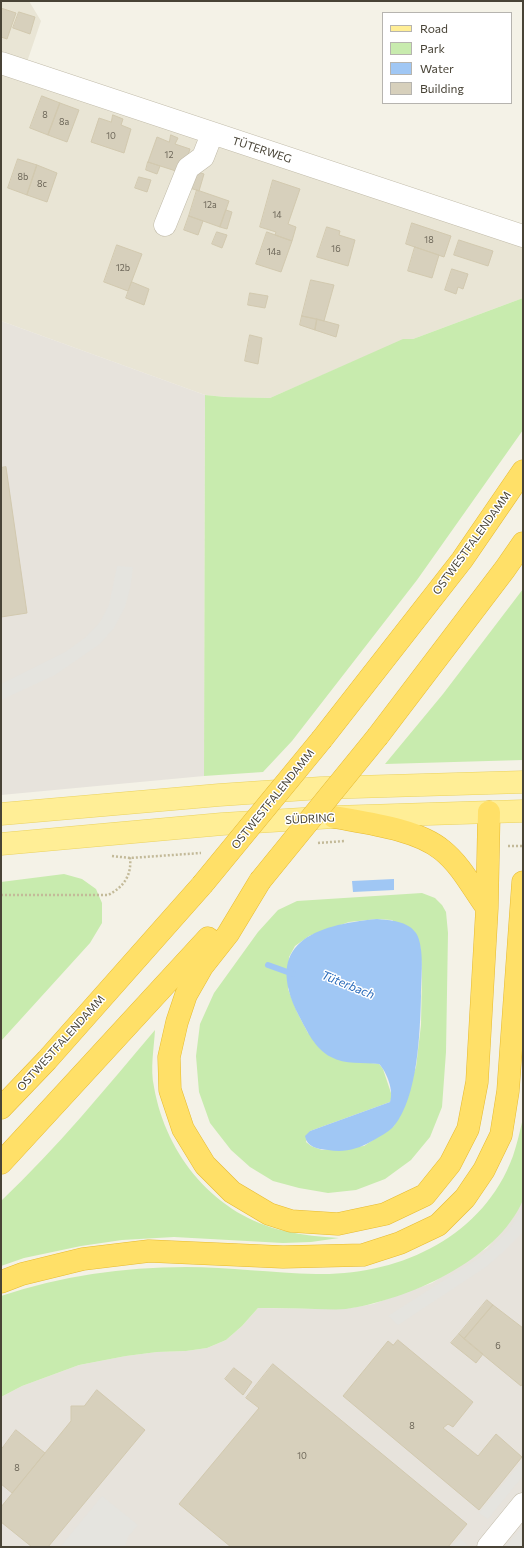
<!DOCTYPE html>
<meta charset="utf-8">
<style>
body{margin:0}
#map{position:relative;width:524px;height:1548px;overflow:hidden;background:#f4f2e7;font-family:Commissioner,sans-serif}
canvas{display:block}
.frame{position:absolute;inset:0;border:2px solid #484336;pointer-events:none}
.legend{position:absolute;left:382px;top:12px;width:130px;height:92px;box-sizing:border-box;background:#fff;border:1px solid #b6b4af;margin:0;padding:5px 7px;list-style:none;font-size:12px;color:#484336}
.legend li{display:flex;align-items:center;gap:8px;height:20px}
.legend b{width:20px;border:1px solid #b6b4af}
</style>
<div id="map">
<canvas width="524" height="1548"></canvas>
<div class="frame"></div>
<ul class="legend">
<li><b style="height:5px;background:#ffee96"></b>Road</li>
<li><b style="height:11px;background:#c8ebae"></b>Park</li>
<li><b style="height:11px;background:#a0c7f4"></b>Water</li>
<li><b style="height:11px;background:#d7d0bc"></b>Building</li>
</ul>
</div>
<script>
const ctx = document.querySelector('canvas').getContext('2d');
ctx.lineJoin = 'round';
function fill(path, color) { ctx.fillStyle = color; ctx.fill(path, 'evenodd'); }
function strokePath(path, color, width, dash) { ctx.strokeStyle = color; ctx.lineWidth = width; ctx.lineCap = dash ? 'butt' : 'round'; ctx.setLineDash(dash || []); ctx.stroke(path); }
function drawText(font, color, halo, rows, align = 'center') {
  ctx.font = font + ' Commissioner,sans-serif'; ctx.lineWidth = 3; ctx.setLineDash([]); ctx.textBaseline = 'middle'; ctx.strokeStyle = halo; ctx.fillStyle = color; for (const [text, x, y, turn = 0] of rows) {
    ctx.save(); ctx.translate(x, y); ctx.rotate((+turn || 0) * Math.PI / 180); ctx.textAlign = isNaN(turn) ? turn : align; if (halo) ctx.strokeText(text, 0, 0); ctx.fillText(text, 0, 0); ctx.restore();
  }
}
fill(new Path2D(`
 M 1,1 L 29,1 L 41,21 L 27,62 L 523,227 L 523,298 L 413,339 L 403,340 L 270,398 L 225,397 L 205,395 L 1,321 Z`), '#e9e5d5');
fill(new Path2D(`
 M 1,321 L 205,395 L 204,776 L 1,795 Z
 M 523,1200 L 523,1547 L 1,1547 L 1,1397 L 22,1386 L 79,1365 L 126,1356 L 157,1352 L 186,1351 L 207,1348 L 226,1340 L 242,1326 L 258,1308 L 344,1309 L 373,1304 L 432,1283 L 487,1248 L 512,1219 Z`), '#e7e3dc');
fill(new Path2D(`
 M 523,298 L 523,430 L 417,580 L 292,741 L 263,772 L 204,776 L 205,395 L 225,397 L 270,398 L 403,339 L 413,339 Z
 M 523,589 L 523,760 L 385,764 L 443,694 Z
 M 64,874 L 82,879 L 96,889 L 102,903 L 102,923 L 90,943 L 1,1041 L 1,882 Z
 M 422,893 L 435,898 L 442,905 L 446,912 L 448,933 L 446,1052 L 442,1107 L 430,1137 L 411,1160 L 385,1179 L 356,1190 L 328,1193 L 299,1188 L 273,1181 L 250,1167 L 231,1150 L 210,1123 L 199,1092 L 196,1056 L 200,1024 L 214,993 L 258,932 L 278,910 L 297,901 ZM 377,919 L 392,920 L 420,945 L 422,972 L 421,1025 L 416,1067 L 394,1126 L 364,1146 L 322,1150 L 311,1146 L 306,1142 L 310,1131 L 390,1102 L 392,1096 L 383,1069 L 379,1064 L 371,1063 L 308,1033 L 297,1012 L 288,989 L 289,957 L 295,946 L 309,936 L 349,922 Z
 M 155,1030 C 154,1048 150,1069 154,1087 C 166,1156 216,1216 285,1231 C 303,1235 321,1237 339,1238 L 311,1242 L 283,1243 L 174,1237 L 122,1240 L 81,1246 L 24,1258 L 1,1266 L 1,1201 C 57,1148 106,1088 155,1030 Z
 M 523,1118 L 523,1200 C 497,1261 407,1300 346,1309 C 336,1310 325,1309 315,1309 C 296,1308 277,1308 258,1308 L 242,1326 L 226,1340 L 207,1348 L 186,1351 L 157,1352 L 126,1356 L 79,1365 L 22,1386 L 1,1397 L 1,1296 C 61,1276 123,1267 186,1267 C 229,1267 272,1273 316,1274 C 398,1276 483,1238 513,1156 C 517,1144 520,1131 523,1118 Z`), '#c8ebae');
fill(new Path2D(`
 M 117,566 L 133,567 L 130,589 L 125,607 L 114,628 L 100,644 L 55,675 L 1,700 L 1,684 L 65,652 L 86,637 L 100,622 L 109,605 Z
 M 523,1206 L 523,1232 L 501,1254 L 486,1267 L 398,1325 L 388,1316 L 477,1259 L 492,1247 L 510,1228 Z
 M 522,1461 L 523,1462 L 523,1476 L 488,1519 L 479,1513 Z
 M 102,1496 L 138,1525 L 128,1537 L 125,1547 L 60,1547 Z
 M 523,1526 L 523,1547 L 505,1547 Z
 M 459,1538 L 468,1545 L 466,1547 L 451,1547 Z`), '#e5e4df');
fill(new Path2D(`
 M 394,879 L 394,890 L 353,892 L 352,881 Z
 M 377,919 C 390,920 408,921 416,933 C 425,947 421,980 421,996 C 420,1032 418,1097 394,1126 C 389,1132 379,1137 372,1141 C 358,1149 344,1153 328,1150 C 317,1149 307,1147 305,1136 L 310,1131 L 390,1102 C 394,1091 387,1072 379,1064 C 363,1062 345,1065 331,1057 C 315,1049 307,1031 299,1016 C 262,943 314,925 377,919 Z`), '#a0c7f4');
strokePath(new Path2D(`
 M 268,965 L 293,974`), '#a0c7f4', 6);
const building = new Path2D(`
 M 1,8 L 16,13 L 7,39 L 1,37 Z
 M 19,12 L 35,17 L 30,34 L 13,28 Z
 M 42,96 L 60,103 L 48,135 L 30,128 Z
 M 60,103 L 79,110 L 67,142 L 48,135 Z
 M 113,115 L 123,119 L 121,125 L 131,129 L 124,153 L 91,142 L 99,118 L 111,122 Z
 M 171,135 L 178,138 L 175,144 L 190,149 L 182,173 L 148,162 L 157,137 L 169,142 Z
 M 18,159 L 37,165 L 27,195 L 8,188 Z
 M 148,162 L 160,166 L 157,174 L 146,170 Z
 M 37,165 L 57,173 L 47,202 L 27,195 Z
 M 192,170 L 204,174 L 199,191 L 187,187 Z
 M 139,177 L 151,180 L 147,192 L 135,188 Z
 M 273,180 L 300,189 L 288,224 L 296,227 L 292,241 L 275,235 L 276,232 L 260,227 Z
 M 197,190 L 229,201 L 220,227 L 189,216 Z
 M 226,210 L 232,212 L 227,229 L 220,227 Z
 M 189,216 L 203,221 L 198,235 L 184,230 Z
 M 412,223 L 451,236 L 444,257 L 406,244 Z
 M 327,227 L 340,231 L 339,235 L 355,240 L 348,266 L 317,257 Z
 M 217,232 L 227,235 L 222,248 L 212,244 Z
 M 267,232 L 292,241 L 281,272 L 256,264 Z
 M 459,240 L 493,251 L 488,266 L 454,255 Z
 M 117,245 L 142,254 L 128,291 L 104,282 Z
 M 415,247 L 439,255 L 432,278 L 408,271 Z
 M 452,269 L 468,274 L 463,289 L 458,287 L 456,294 L 445,290 Z
 M 311,280 L 334,285 L 324,321 L 302,316 Z
 M 132,282 L 149,289 L 144,305 L 126,298 Z
 M 250,293 L 268,296 L 265,308 L 248,305 Z
 M 302,316 L 317,319 L 315,330 L 300,325 Z
 M 317,319 L 339,325 L 336,337 L 315,330 Z
 M 250,335 L 262,338 L 258,364 L 245,361 Z
 M 6,467 L 27,613 L 1,617 L 1,468 Z
 M 487,1300 L 493,1305 L 464,1339 L 459,1334 Z
 M 493,1305 L 523,1328 L 523,1383 L 521,1386 L 464,1339 Z
 M 459,1334 L 483,1354 L 476,1363 L 451,1343 Z
 M 398,1340 L 473,1402 L 453,1427 L 448,1424 L 443,1428 L 478,1456 L 496,1434 L 522,1457 L 479,1510 L 343,1396 L 388,1341 L 393,1345 Z
 M 273,1364 L 467,1524 L 448,1547 L 231,1547 L 179,1504 L 259,1408 L 246,1398 Z
 M 234,1368 L 252,1382 L 243,1395 L 225,1379 Z
 M 97,1390 L 145,1430 L 48,1547 L 32,1547 L 1,1522 L 1,1507 L 71,1421 L 71,1406 L 84,1406 Z
 M 16,1430 L 45,1453 L 12,1493 L 1,1484 L 1,1450 Z`);
fill(building, '#d7d0bc');
strokePath(building, '#d2c9af', 1);
const minor = new Path2D(`
 M 1,63 L 523,236
 M 165,225 L 188,168 L 203,157 L 212,134
 M 488,1547 L 523,1504`);
const major = new Path2D(`
 M 1,814 L 219,795 L 321,788 L 523,782
 M 1,844 L 222,824 L 334,817 L 523,811`);
const highway = new Path2D(`
 M 378,736 L 505,569 L 523,543
 M 322,739 L 462,560 L 523,471
 M 334,817 C 366,823 417,829 442,850 C 461,865 473,889 487,908
 M 260,881 L 228,934 L 202,967 L 186,995 L 177,1022 L 169,1057 L 170,1090 L 183,1129 L 205,1165 L 232,1192 L 269,1214 L 291,1221 L 338,1224 L 385,1214 L 425,1195 L 450,1164 L 468,1129 L 477,1082 L 487,908 L 489,812
 M 1,1108 L 47,1060 L 202,885
 M 1,1163 L 208,938
 M 1,1282 L 22,1274 L 83,1259 L 149,1251 L 283,1257 L 363,1255 L 400,1243 L 438,1225 L 465,1198 L 484,1170 L 501,1135 L 508,1091 L 523,882`);
strokePath(minor, '#c1bba9', 23);
strokePath(major, '#ead25f', 23);
strokePath(highway, '#e6ba30', 23);
strokePath(new Path2D(`
 M 318,843 L 345,841
 M 508,846 L 523,846
 M 112,856 L 130,858 L 201,853
 M 1,895 L 108,895 C 124,887 132,875 130,857`), '#c3ba99', 2.5, [2, 2]);
strokePath(minor, '#fff', 22);
strokePath(major, '#ffee96', 22);
strokePath(highway, '#ffe068', 22);
const highwayBridge = new Path2D(`
 M 260,881 L 378,736
 M 202,885 L 322,739`);
strokePath(highwayBridge, '#e6ba30', 23, []);
strokePath(highwayBridge, '#ffe068', 22);
drawText('9px', '#6c6658', null, [
 ["8",45,115],
 ["8a",64,122],
 ["10",111,136],
 ["12",169,155],
 ["8b",23,177],
 ["8c",42,184],
 ["12a",210,205],
 ["14",277,215],
 ["18",429,240],
 ["16",336,249],
 ["14a",274,252],
 ["12b",123,268],
 ["6",498,1346],
 ["8",412,1426],
 ["10",302,1456],
 ["8",17,1468]
]);
drawText('11px', '#484336', '#fff', [
 ["TÜTERWEG",262,150,18],
 ["OSTWESTFALENDAMM",472,543,-54],
 ["OSTWESTFALENDAMM",273,799,-51],
 ["SÜDRING",310,819,-3],
 ["OSTWESTFALENDAMM",61,1043,-48]
]);
drawText('italic 12px', '#286aba', '#fff', [
 ["Tüterbach",348,985,22]
]);
</script>
